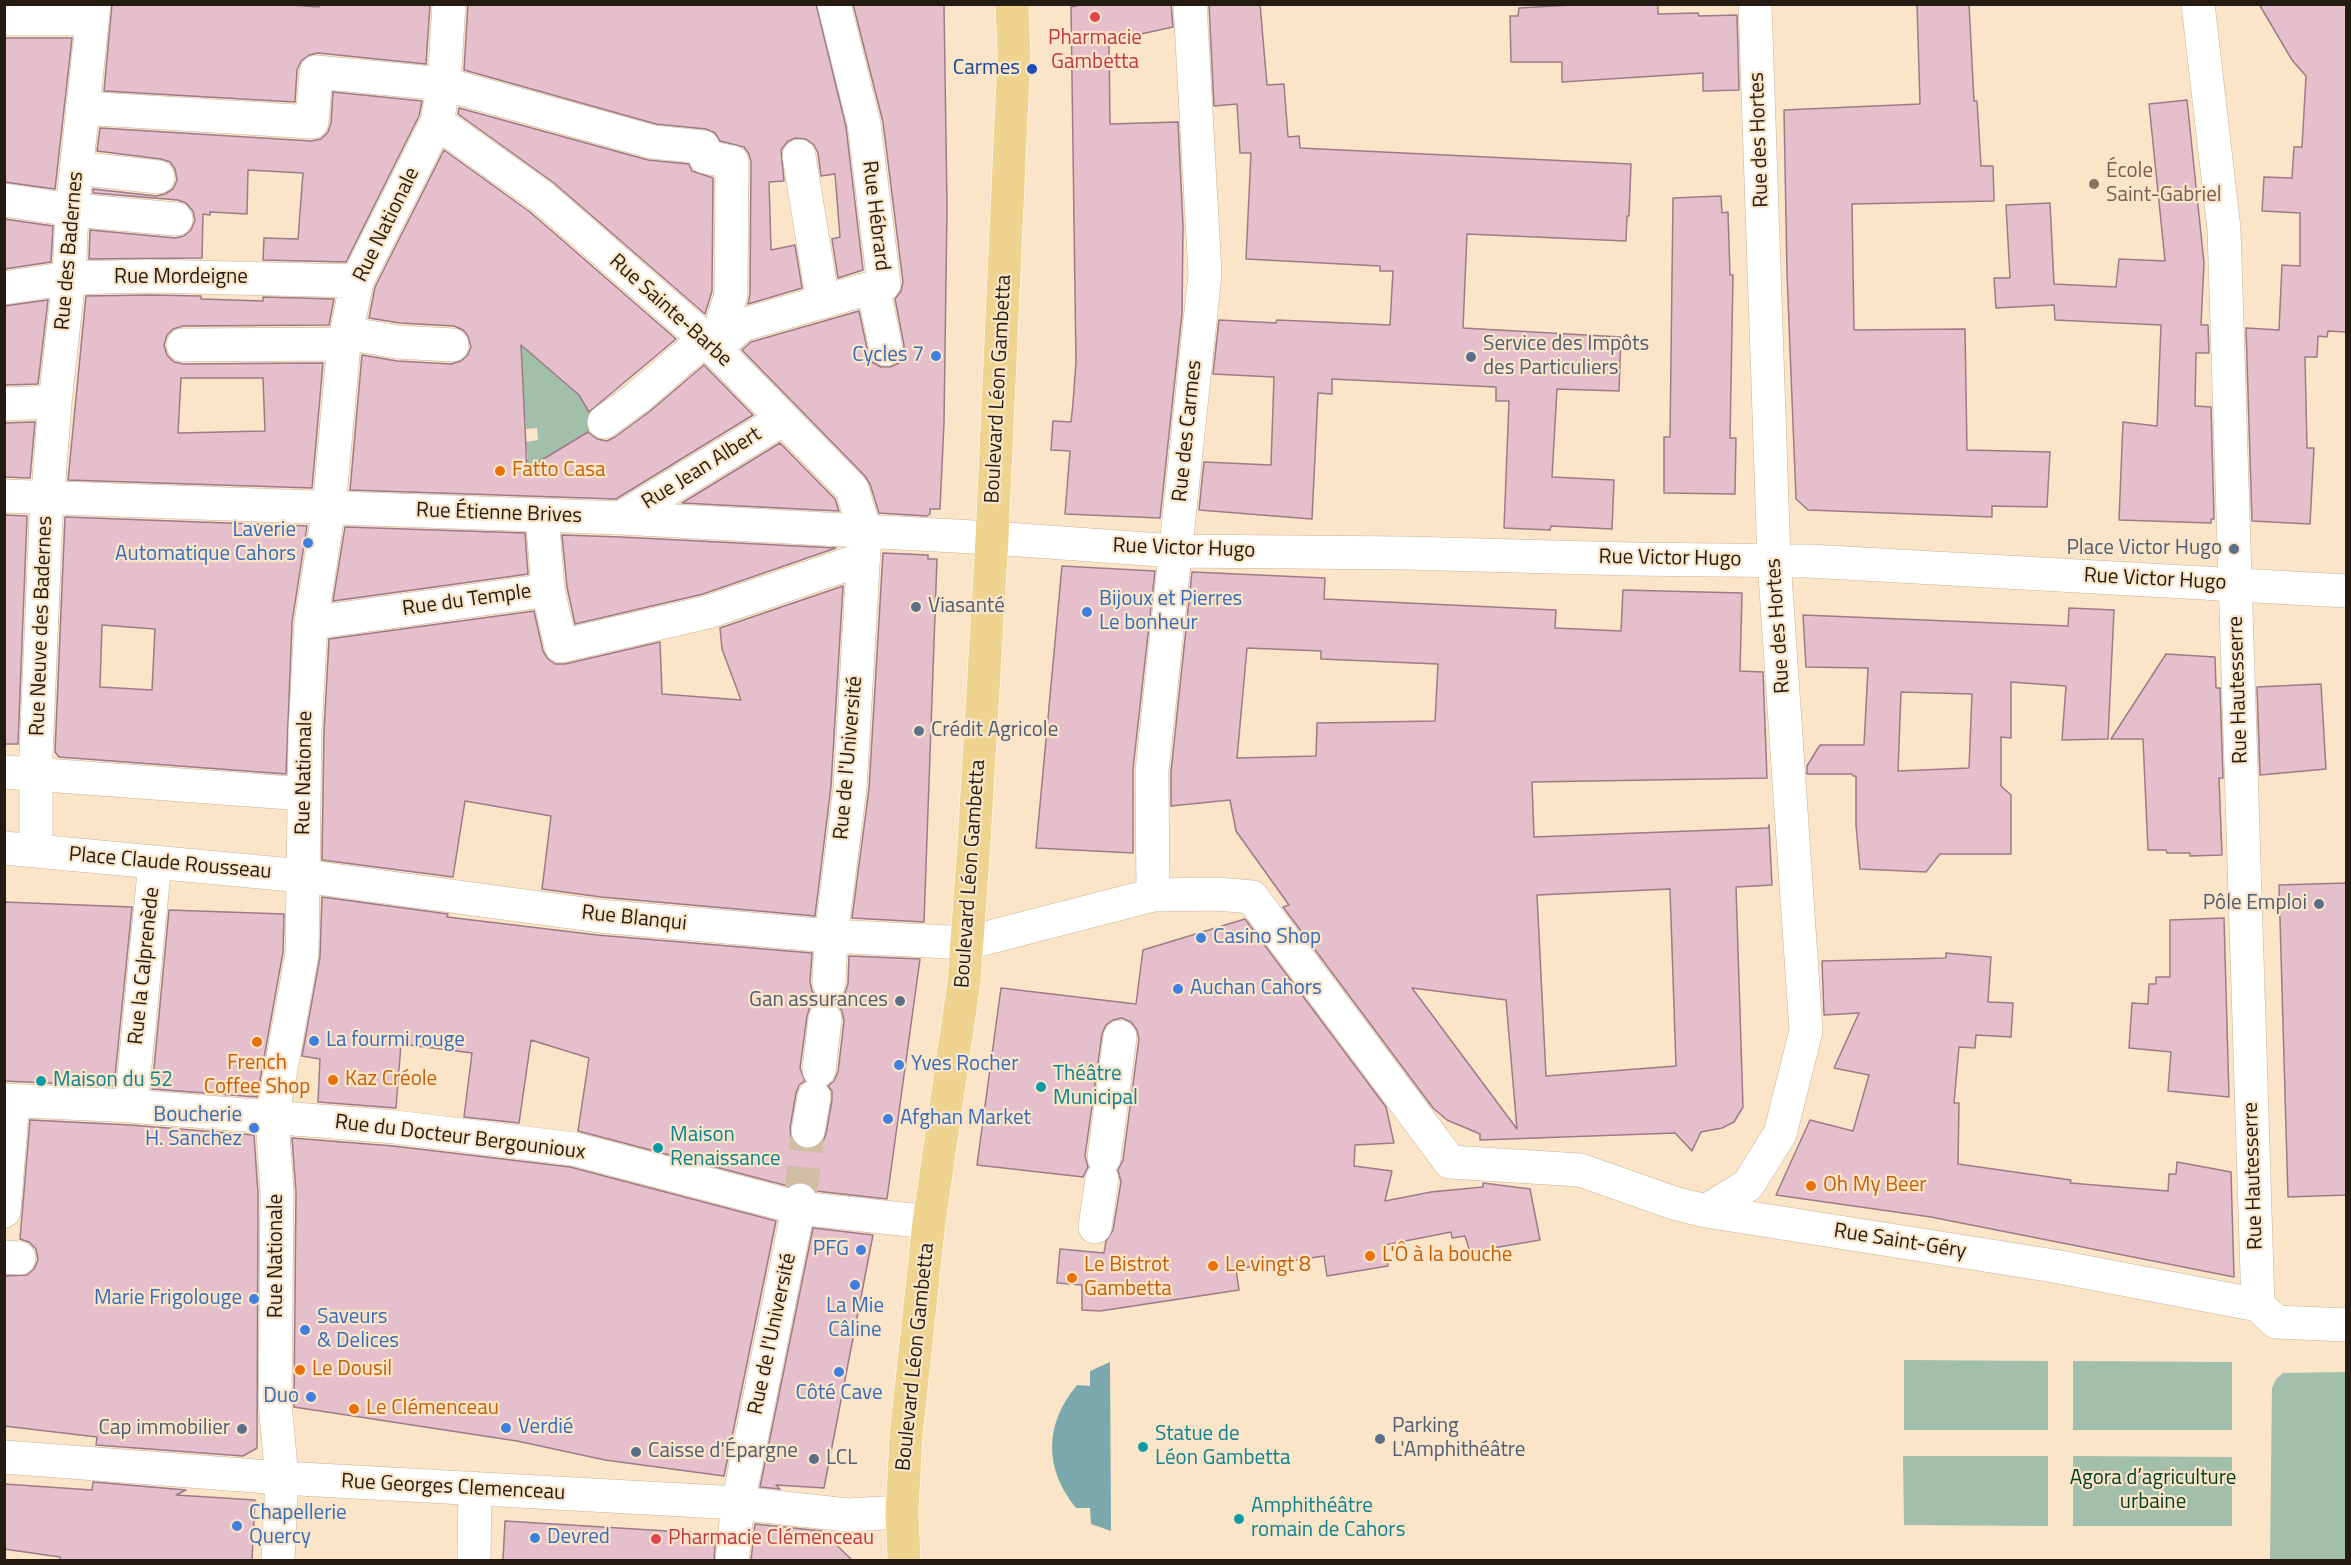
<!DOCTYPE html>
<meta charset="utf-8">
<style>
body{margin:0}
#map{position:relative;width:2351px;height:1565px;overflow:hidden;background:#fbe5c9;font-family:"Titillium Web",sans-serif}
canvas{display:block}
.frame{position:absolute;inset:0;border:6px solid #241c12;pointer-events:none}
</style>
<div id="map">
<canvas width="2351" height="1565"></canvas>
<div class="frame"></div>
</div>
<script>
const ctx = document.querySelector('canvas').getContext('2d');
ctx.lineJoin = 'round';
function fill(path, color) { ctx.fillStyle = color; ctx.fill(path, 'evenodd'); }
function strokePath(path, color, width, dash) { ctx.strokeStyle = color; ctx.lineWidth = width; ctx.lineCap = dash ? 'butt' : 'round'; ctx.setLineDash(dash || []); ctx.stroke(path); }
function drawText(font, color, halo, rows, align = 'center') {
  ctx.font = font + ' "Titillium Web",sans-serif'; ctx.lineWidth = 4.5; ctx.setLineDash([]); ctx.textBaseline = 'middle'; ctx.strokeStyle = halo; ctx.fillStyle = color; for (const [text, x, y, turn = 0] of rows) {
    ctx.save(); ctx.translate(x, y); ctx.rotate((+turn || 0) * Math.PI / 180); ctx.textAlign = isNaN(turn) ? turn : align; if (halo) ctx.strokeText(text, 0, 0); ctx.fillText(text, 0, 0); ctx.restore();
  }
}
fill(new Path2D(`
 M 529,338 L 563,372 L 564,383 L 579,395 L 598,426 L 542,461 L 519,467 L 519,460 L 528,459 L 526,442 L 538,440 L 537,428 L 526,429 L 523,391 L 517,348 Z
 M 1904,1360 L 2048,1361 L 2048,1430 L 1904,1430 Z
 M 2073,1361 L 2232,1362 L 2232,1430 L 2073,1430 Z
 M 2346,1372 L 2346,1560 L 2270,1560 L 2272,1388 L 2276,1379 L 2283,1373 Z
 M 1903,1456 L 2048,1456 L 2048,1526 L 1904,1525 Z
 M 2073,1456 L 2232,1457 L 2232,1526 L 2073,1526 Z`), '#a1bfab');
fill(new Path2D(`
 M 1110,1362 L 1111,1531 L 1091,1524 L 1090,1508 L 1076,1508 C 1044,1469 1044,1424 1077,1385 L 1090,1386 L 1090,1371 Z`), '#7aa8ac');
const building = new Path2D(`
 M 112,4 L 277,4 L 319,7 L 319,4 L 430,4 L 426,64 L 318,53 L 309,55 L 301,61 L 297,70 L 295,102 L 104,91 Z
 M 468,4 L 816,4 L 846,127 L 863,270 L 838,278 L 832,239 L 840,237 L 835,174 L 821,176 L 818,153 L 814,145 L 806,139 L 795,138 L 787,142 L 781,150 L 784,181 L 769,182 L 771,250 L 795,245 L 802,288 L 748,304 L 750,294 L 751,162 L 749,154 L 744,147 L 720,141 L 715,133 L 706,129 L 656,124 L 464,70 Z
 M 853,4 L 944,4 L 947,207 L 944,423 L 940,509 L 930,509 L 930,514 L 927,516 L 879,513 L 870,484 L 865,476 L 742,350 L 751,342 L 859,311 L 868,353 L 872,362 L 881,367 L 890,367 L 899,363 L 904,354 L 904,345 L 895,299 L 901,291 L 903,282 L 883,122 Z
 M 1085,4 L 1171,4 L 1173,27 L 1109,41 L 1110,124 L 1178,122 L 1183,225 L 1182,313 L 1160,518 L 1065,514 L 1070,451 L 1051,450 L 1053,421 L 1071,422 L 1073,403 L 1076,362 L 1071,7 Z
 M 1209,4 L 1260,4 L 1267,85 L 1284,84 L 1288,137 L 1299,136 L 1300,148 L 1631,164 L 1629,216 L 1627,216 L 1626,241 L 1467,234 L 1463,328 L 1621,337 L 1619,391 L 1557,389 L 1552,477 L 1614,480 L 1612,529 L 1551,526 L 1550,530 L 1504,528 L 1509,401 L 1496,401 L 1496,387 L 1332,379 L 1332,394 L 1318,393 L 1312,519 L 1199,510 L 1204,462 L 1271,465 L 1274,377 L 1213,374 L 1219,320 L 1276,323 L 1277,320 L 1390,325 L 1393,271 L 1380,271 L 1380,266 L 1246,259 L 1251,153 L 1240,153 L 1237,104 L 1214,106 Z
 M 1588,4 L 1658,4 L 1658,14 L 1698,13 L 1699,16 L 1737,15 L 1739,90 L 1703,91 L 1703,73 L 1562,82 L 1562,62 L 1511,62 L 1510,16 L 1518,16 L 1519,8 Z
 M 1917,4 L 1969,4 L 1974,101 L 1977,101 L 1981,166 L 1993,166 L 1994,201 L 1852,204 L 1854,330 L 1965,329 L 1967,450 L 2050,452 L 2047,507 L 1992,506 L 1992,517 L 1808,510 L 1796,499 L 1787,273 L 1784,110 L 1920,104 Z
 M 2259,4 L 2346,4 L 2346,332 L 2328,331 L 2327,337 L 2318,336 L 2317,357 L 2305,357 L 2307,448 L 2314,448 L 2310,524 L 2252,521 L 2246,328 L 2279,330 L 2282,265 L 2300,266 L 2300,213 L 2262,211 L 2264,177 L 2292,178 L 2294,147 L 2302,147 L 2306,76 L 2292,60 Z
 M 4,38 L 72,38 L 55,189 L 4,182 Z
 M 333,92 L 422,101 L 419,116 L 346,262 L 263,260 L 264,238 L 298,239 L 303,173 L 248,170 L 247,214 L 210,212 L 210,215 L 203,214 L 202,258 L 89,259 L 90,230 L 175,238 L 184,236 L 191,230 L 195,220 L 193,211 L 186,203 L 178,200 L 93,193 L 93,189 L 156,196 L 165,194 L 173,189 L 177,180 L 175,169 L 170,162 L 161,159 L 97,151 L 100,128 L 311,141 L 321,139 L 328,132 L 331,123 Z
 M 2187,100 L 2204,263 L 2201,325 L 2208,325 L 2209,353 L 2196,353 L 2195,406 L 2211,407 L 2214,519 L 2211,519 L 2211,523 L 2119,520 L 2123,422 L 2157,426 L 2161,325 L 2055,320 L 2054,305 L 1996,308 L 1994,278 L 2010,278 L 2006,205 L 2050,203 L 2054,284 L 2116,287 L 2119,259 L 2165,261 L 2149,104 Z
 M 459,108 L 648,160 L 689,164 L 692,171 L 713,178 L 712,291 L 705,314 L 554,183 L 458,114 Z
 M 444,150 L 530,212 L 676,339 L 589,412 L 579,395 L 521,345 L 527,469 L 588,432 L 597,439 L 607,441 L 615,437 L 649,412 L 704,365 L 753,415 L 616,499 L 350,490 L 362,355 L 397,361 L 451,364 L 461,361 L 467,356 L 471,347 L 468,336 L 463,330 L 454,326 L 400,323 L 369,318 L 375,287 Z
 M 1721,196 L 1722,213 L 1728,212 L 1730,275 L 1733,275 L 1730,438 L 1736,438 L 1735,494 L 1664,493 L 1664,437 L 1670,437 L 1673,198 Z
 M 4,219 L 53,226 L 51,262 L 4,269 Z
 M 150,295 L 201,296 L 201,299 L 263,301 L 263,297 L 334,299 L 329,325 L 183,326 L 173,329 L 167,335 L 164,345 L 167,355 L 174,362 L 183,364 L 323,363 L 312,488 L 68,480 L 86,296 ZM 181,378 L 263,378 L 265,431 L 178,433 Z
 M 48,300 L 38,384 L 4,385 L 4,306 Z
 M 35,422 L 30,478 L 4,477 L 4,423 Z
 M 780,443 L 835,499 L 839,511 L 682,503 Z
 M 4,515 L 27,516 L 18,744 L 4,744 Z
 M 65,517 L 307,526 L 292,622 L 286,774 L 59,757 L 55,752 ZM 102,625 L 155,629 L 152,690 L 100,687 Z
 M 345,527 L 525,533 L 528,574 L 333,601 Z
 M 562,535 L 620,537 L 836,548 L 703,594 L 575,624 L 567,587 Z
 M 883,553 L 928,555 L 928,559 L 937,559 L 924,922 L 852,918 L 869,789 Z
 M 1062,566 L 1155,571 L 1133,769 L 1133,853 L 1036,848 Z
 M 1192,572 L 1325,578 L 1324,599 L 1556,610 L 1555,628 L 1621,631 L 1623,590 L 1742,593 L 1740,671 L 1763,672 L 1767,778 L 1532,782 L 1534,837 L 1768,828 L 1769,825 L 1772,885 L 1736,887 L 1743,1107 L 1734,1122 L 1722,1128 L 1701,1132 L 1692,1151 L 1675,1133 L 1480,1140 L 1480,1134 L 1447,1120 L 1433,1108 L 1283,907 L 1289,905 L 1236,831 L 1230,800 L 1171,806 L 1171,772 ZM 1247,648 L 1321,651 L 1321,659 L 1438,664 L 1435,721 L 1317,723 L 1316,756 L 1237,758 ZM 1670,889 L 1676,1066 L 1546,1076 L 1537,895 ZM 1412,988 L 1506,1000 L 1517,1129 Z
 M 843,586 L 831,786 L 815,916 L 601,897 L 542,889 L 551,816 L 465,801 L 453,877 L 322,860 L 324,732 L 329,639 L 534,611 L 543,651 L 548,659 L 555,664 L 565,664 L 660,642 L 662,694 L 741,700 L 722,649 L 720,628 Z
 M 2069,608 L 2114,610 L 2108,739 L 2062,740 L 2066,686 L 2011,682 L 2011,738 L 2001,737 L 2001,786 L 2011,795 L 2011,854 L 1940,854 L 1926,872 L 1860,869 L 1856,825 L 1856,776 L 1853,776 L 1852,774 L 1807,774 L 1807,766 L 1820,745 L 1864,745 L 1868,668 L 1806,667 L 1803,615 L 2068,626 ZM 1901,692 L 1972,694 L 1969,768 L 1898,771 Z
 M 2166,654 L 2215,657 L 2216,688 L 2220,688 L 2223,778 L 2219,778 L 2222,855 L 2190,856 L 2190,853 L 2167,853 L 2166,850 L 2148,850 L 2143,739 L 2111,739 Z
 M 2321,684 L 2326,769 L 2260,775 L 2257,687 Z
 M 2346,883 L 2346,1195 L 2288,1197 L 2279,885 Z
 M 322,897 L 448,914 L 447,917 L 597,935 L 812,953 L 810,982 L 812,991 L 818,998 L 825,1001 L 817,1002 L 810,1007 L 807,1016 L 800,1068 L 805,1081 L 799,1085 L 796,1093 L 790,1128 L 791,1138 L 796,1145 L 805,1149 L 815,1148 L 822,1143 L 826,1134 L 832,1100 L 832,1091 L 828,1086 L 834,1081 L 838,1072 L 844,1021 L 842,1011 L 837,1004 L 830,1001 L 838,999 L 845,993 L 848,984 L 849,956 L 920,959 L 887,1199 L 816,1191 L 812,1186 L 803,1182 L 795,1182 L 788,1186 L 578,1131 L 589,1058 L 531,1040 L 519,1123 L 464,1117 L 472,1053 L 401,1044 L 396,1108 L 318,1102 L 320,1059 L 302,1056 L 320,957 Z
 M 4,902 L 132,907 L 114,1086 L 4,1081 Z
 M 169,910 L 284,914 L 283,952 L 257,1097 L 152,1089 Z
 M 2224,918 L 2229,1097 L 2168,1091 L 2171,1052 L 2129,1048 L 2132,1003 L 2148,1004 L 2149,984 L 2156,984 L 2156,977 L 2170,977 L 2170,920 Z
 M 1245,919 L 1386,1107 L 1394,1143 L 1355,1145 L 1354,1166 L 1392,1171 L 1385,1201 L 1431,1192 L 1483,1187 L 1483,1183 L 1530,1189 L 1540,1240 L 1470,1252 L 1465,1236 L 1452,1238 L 1451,1232 L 1385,1245 L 1388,1266 L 1327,1276 L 1324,1256 L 1236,1269 L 1239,1290 L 1100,1311 L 1082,1310 L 1082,1285 L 1057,1283 L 1060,1249 L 1104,1253 L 1106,1241 L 1113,1230 L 1121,1182 L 1118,1170 L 1123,1160 L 1139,1039 L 1137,1030 L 1131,1022 L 1122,1018 L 1113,1020 L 1106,1025 L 1102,1034 L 1085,1156 L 1088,1167 L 1083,1177 L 977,1165 L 1001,988 L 1136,1004 L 1143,950 Z
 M 1946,953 L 1991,957 L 1988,1002 L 2013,1003 L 2011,1037 L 1976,1035 L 1975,1048 L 1959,1047 L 1954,1103 L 1959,1103 L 1958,1164 L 2071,1180 L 2070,1183 L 2168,1191 L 2169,1174 L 2176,1174 L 2177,1162 L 2231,1172 L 2234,1277 L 1931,1217 L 1776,1195 L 1810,1120 L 1853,1131 L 1869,1075 L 1834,1068 L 1859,1013 L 1824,1015 L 1822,961 L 1946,958 Z
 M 30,1120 L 130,1125 L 254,1135 L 258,1193 L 257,1448 L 243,1456 L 96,1445 L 97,1437 L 4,1426 L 4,1276 L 27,1275 L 34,1269 L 38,1260 L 36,1249 L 29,1242 L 20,1239 Z
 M 292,1138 L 393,1146 L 570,1167 L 776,1221 L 724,1476 L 605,1460 L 517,1441 L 294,1407 L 296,1192 Z
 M 813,1228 L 873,1235 L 824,1488 L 776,1485 L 780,1489 L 760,1487 Z
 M 93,1482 L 186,1490 L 176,1495 L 255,1500 L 252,1560 L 60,1560 L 60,1557 L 4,1549 L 4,1484 L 92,1490 Z
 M 505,1521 L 716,1534 L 714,1560 L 503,1560 Z
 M 755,1524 L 822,1531 L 852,1560 L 751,1560 Z`);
fill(building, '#e5c0cc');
strokePath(building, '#9c7b86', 1.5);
strokePath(new Path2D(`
 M 800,1200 L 808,1131`), '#d0bda4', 33, [33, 16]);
const minor = new Path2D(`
 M 2198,4 L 2224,229 L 2258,1305
 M 4,19 L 92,19
 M 82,108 L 312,122 L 316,72 L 444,84 L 653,142 L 703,147 L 705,157 L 732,162 L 731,294 L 714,349
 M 437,122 L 542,197 L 705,339 L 852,489 L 865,532 L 850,788 L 831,936 L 829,983
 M 799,156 L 823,302
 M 76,168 L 158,177
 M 4,200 L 72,210 L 176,219
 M 873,287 L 886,349
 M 4,288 L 69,278 L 150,276 L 357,281
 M 346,333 L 398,342 L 452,345
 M 183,345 L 344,344
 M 714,349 L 742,325 L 884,284 L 864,124 L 834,4
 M 4,404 L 55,402
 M 604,422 L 637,398 L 705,339
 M 4,496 L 621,518 L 992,538 L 1175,551 L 1405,553 L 1630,559 L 1809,561 L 2346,591
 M 621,518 L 783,419
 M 548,590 L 561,646 L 708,612 L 863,559
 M 311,623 L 548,590 L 542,515
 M 4,772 L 304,794
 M 4,848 L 303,876 L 599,916 L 831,936 L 967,943 L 1153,895 L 1217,894 L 1252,897 L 1450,1162 L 1580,1170 L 1677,1204 L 1706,1211 L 2054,1266 L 2258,1305 L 2276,1322 L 2346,1325
 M 36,851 L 36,754 L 46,518 L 55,402 L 69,278 L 72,210 L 94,4
 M 1153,895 L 1152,771 L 1205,274 L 1190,4
 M 819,1070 L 825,1019
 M 4,1100 L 131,1106 L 395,1127 L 574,1149 L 799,1208 L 929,1222
 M 131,1106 L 155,862
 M 808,1131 L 814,1097
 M 1104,1158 L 1120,1037
 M 4,1211 L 13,1101
 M 1706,1211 L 1748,1185 L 1780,1134 L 1806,1031 L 1774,560 L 1755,4
 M 1095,1227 L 1102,1179
 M 4,1257 L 19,1258
 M 4,1457 L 282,1478 L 738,1503 L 847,1515 L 902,1512
 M 278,1560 L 282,1478 L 275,1404 L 277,1192 L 272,1118 L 302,954 L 305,731 L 311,623 L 329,508 L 344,344 L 357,281 L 437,122 L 444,84 L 449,4
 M 474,1560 L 475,1490
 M 732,1560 L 738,1503 L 800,1200`);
const major = new Path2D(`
 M 904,1560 L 902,1512 L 906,1436 L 929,1222 L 964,982 L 974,843 L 992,538 L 1014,54 L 1012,4`);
strokePath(minor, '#c8b398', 34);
strokePath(major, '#fff', 34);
strokePath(minor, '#fff', 33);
strokePath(major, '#efd48f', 33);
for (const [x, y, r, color] of [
 [1095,17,6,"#e0444e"],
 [1032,69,6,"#1a4fb4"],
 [2094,184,6,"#8d6e63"],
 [936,356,6,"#3f7fe0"],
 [1471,357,6,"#5c6f8a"],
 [500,471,6,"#e8710a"],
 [308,543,6,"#3f7fe0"],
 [2234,549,6,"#5c6f8a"],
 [916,607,6,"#5c6f8a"],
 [1087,612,6,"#3f7fe0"],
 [919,731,6,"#5c6f8a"],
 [2319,904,6,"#5c6f8a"],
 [1201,938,6,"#3f7fe0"],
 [1178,989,6,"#3f7fe0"],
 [900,1001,6,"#5c6f8a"],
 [314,1041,6,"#3f7fe0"],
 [257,1042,6,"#e8710a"],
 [899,1065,6,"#3f7fe0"],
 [333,1080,6,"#e8710a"],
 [41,1081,6,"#0f9aa8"],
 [1041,1087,6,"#0f9aa8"],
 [888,1119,6,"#3f7fe0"],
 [254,1128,6,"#3f7fe0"],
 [658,1148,6,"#0f9aa8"],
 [1811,1186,6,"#e8710a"],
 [861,1250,6,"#3f7fe0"],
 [1370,1256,6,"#e8710a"],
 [1213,1266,6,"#e8710a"],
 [1072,1278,6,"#e8710a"],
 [855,1285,6,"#3f7fe0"],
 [254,1299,6,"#3f7fe0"],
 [305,1330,6,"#3f7fe0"],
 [300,1370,6,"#e8710a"],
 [839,1372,6,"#3f7fe0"],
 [311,1397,6,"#3f7fe0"],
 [354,1409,6,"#e8710a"],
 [506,1428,6,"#3f7fe0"],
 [242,1429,6,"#5c6f8a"],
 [1380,1439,6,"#5c6f8a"],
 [1143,1447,6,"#0f9aa8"],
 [636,1452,6,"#5c6f8a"],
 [814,1459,6,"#5c6f8a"],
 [1239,1519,6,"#0f9aa8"],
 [237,1526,6,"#3f7fe0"],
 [535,1538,6,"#3f7fe0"],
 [656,1539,6,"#e0444e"]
]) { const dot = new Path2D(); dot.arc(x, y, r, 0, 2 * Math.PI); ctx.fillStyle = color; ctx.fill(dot); strokePath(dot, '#fbe5c9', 2); }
drawText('21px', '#be3a42', '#fbe5c9', [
 ["Pharmacie",1095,39],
 ["Gambetta",1095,63],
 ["Pharmacie Clémenceau",668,1539,"left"]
]);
drawText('21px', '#164399', '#fbe5c9', [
 ["Carmes",1020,69]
], 'right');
drawText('21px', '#241c12', '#fbe5c9', [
 ["Rue des Hortes",1760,140,-92],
 ["Rue Hébrard",875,216,83],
 ["Rue Nationale",387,225,-64],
 ["Rue des Badernes",70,251,-85],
 ["Rue Mordeigne",181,278],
 ["Rue Sainte-Barbe",670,311,42],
 ["Boulevard Léon Gambetta",999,389,-87],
 ["Rue des Carmes",1188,431,-84],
 ["Rue Jean Albert",702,469,-32],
 ["Rue Étienne Brives",499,514,2],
 ["Rue Victor Hugo",1184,549,2],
 ["Rue Victor Hugo",1670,559,1],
 ["Rue Victor Hugo",2155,580,3],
 ["Rue du Temple",467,601,-8],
 ["Rue Neuve des Badernes",42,626,-88],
 ["Rue des Hortes",1779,626,-94],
 ["Rue Hautesserre",2239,690,-92],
 ["Rue de l'Université",849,758,-85],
 ["Rue Nationale",305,773,-89],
 ["Place Claude Rousseau",170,864,5],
 ["Boulevard Léon Gambetta",971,874,-86],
 ["Rue Blanqui",634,919,6],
 ["Rue la Calprenède",145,966,-84],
 ["Rue du Docteur Bergounioux",460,1138,7],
 ["Rue Hautesserre",2254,1176,-92],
 ["Rue Saint-Géry",1900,1242,9],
 ["Rue Nationale",277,1256,-90],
 ["Rue de l'Université",773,1334,-78],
 ["Boulevard Léon Gambetta",916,1357,-84],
 ["Rue Georges Clemenceau",453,1488,3]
]);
drawText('21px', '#785e54', '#fbe5c9', [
 ["École",2106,172],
 ["Saint-Gabriel",2106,196]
], 'left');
drawText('21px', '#4e5e75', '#fbe5c9', [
 ["Service des Impôts",1483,345],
 ["des Particuliers",1483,369],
 ["Place Victor Hugo",2222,549,"right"],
 ["Viasanté",928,607],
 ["Crédit Agricole",931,731],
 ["Pôle Emploi",2307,904,"right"],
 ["Gan assurances",888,1001,"right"],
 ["Parking",1392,1427],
 ["L'Amphithéâtre",1392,1451],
 ["Cap immobilier",230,1429,"right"],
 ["Caisse d'Épargne",648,1452],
 ["LCL",826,1459]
], 'left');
drawText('21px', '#366cbe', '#fbe5c9', [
 ["Cycles 7",924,356,"right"],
 ["Laverie",296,531,"right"],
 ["Automatique Cahors",296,555,"right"],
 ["Bijoux et Pierres",1099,600],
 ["Le bonheur",1099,624],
 ["Casino Shop",1213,938],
 ["Auchan Cahors",1190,989],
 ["La fourmi rouge",326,1041],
 ["Yves Rocher",911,1065],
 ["Boucherie",242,1116,"right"],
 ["H. Sanchez",242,1140,"right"],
 ["Afghan Market",900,1119],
 ["PFG",849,1250,"right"],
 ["Marie Frigolouge",242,1299,"right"],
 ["La Mie",855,1307,"center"],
 ["Câline",855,1331,"center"],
 ["Saveurs",317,1318],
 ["& Delices",317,1342],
 ["Côté Cave",839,1394,"center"],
 ["Duo",299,1397,"right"],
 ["Verdié",518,1428],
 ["Chapellerie",249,1514],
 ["Quercy",249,1538],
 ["Devred",547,1538]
], 'left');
drawText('21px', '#c56008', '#fbe5c9', [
 ["Fatto Casa",512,471],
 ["French",257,1064,"center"],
 ["Coffee Shop",257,1088,"center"],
 ["Kaz Créole",345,1080],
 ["Oh My Beer",1823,1186],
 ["L'Ô à la bouche",1382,1256],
 ["Le Bistrot",1084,1266],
 ["Gambetta",1084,1290],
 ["Le vingt 8",1225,1266],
 ["Le Dousil",312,1370],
 ["Le Clémenceau",366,1409]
], 'left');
drawText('21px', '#0d838f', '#fbe5c9', [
 ["Théâtre",1053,1075],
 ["Municipal",1053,1099],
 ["Maison du 52",53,1081],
 ["Maison",670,1136],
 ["Renaissance",670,1160],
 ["Statue de",1155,1435],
 ["Léon Gambetta",1155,1459],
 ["Amphithéâtre",1251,1507],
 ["romain de Cahors",1251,1531]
], 'left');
drawText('21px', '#003e20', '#fbe5c9', [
 ["Agora d’agriculture",2153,1479],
 ["urbaine",2153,1503]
]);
</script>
